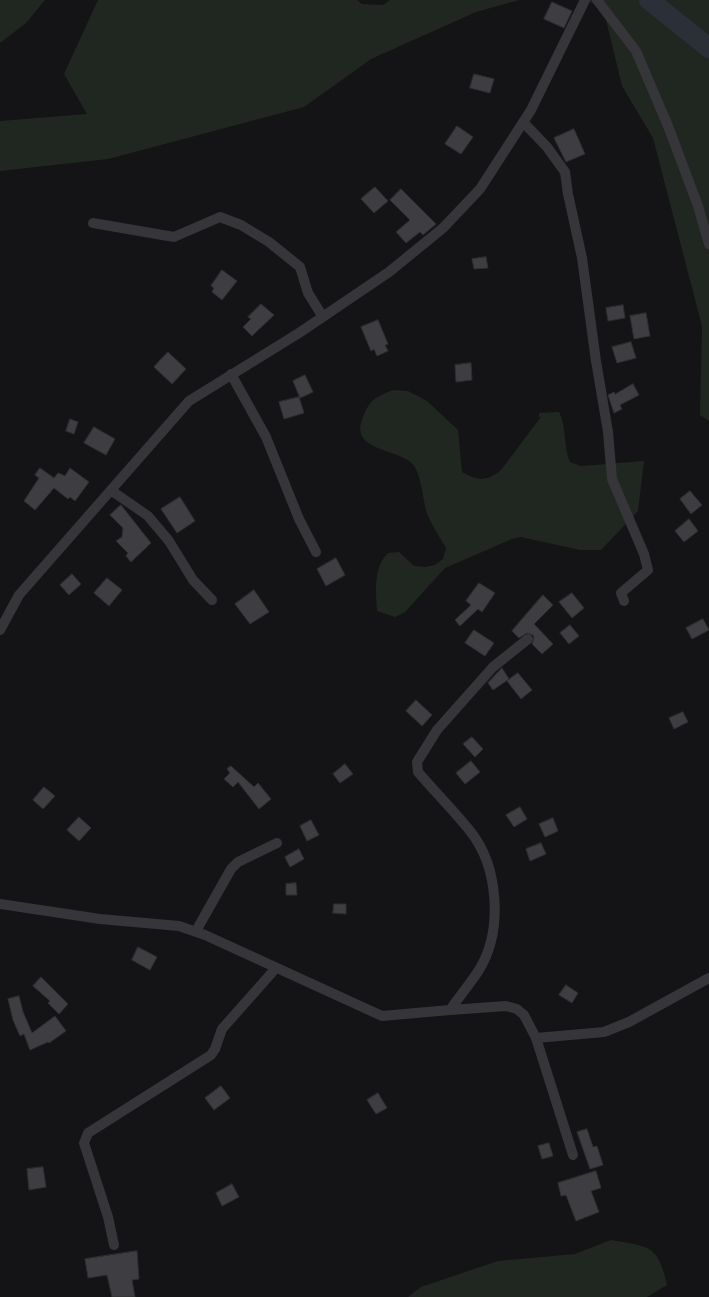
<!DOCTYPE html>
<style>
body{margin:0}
canvas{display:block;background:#141315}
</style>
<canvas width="709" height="1297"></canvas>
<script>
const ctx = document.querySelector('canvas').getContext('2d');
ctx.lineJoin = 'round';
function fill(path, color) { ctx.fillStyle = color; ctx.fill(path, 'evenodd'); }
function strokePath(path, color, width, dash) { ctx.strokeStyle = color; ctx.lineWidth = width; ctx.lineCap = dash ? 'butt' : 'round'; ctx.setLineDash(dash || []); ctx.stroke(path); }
fill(new Path2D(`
 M 0,0 L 45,0 L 26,23 L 0,43 Z
 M 98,0 L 357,0 L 362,4 L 383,5 L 390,0 L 519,0 L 476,12 L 371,59 L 304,107 L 108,159 L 0,171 L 0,121 L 87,114 L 64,74 Z
 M 585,0 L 709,0 L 709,421 L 700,415 L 702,326 L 653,138 L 622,86 L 603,7 Z
 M 393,390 L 408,391 L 427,401 L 458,430 L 462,472 C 477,481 487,482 501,470 L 541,417 L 539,417 L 539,413 L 559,412 C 567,428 563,446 570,462 L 581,466 L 644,461 L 638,511 L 601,550 L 580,550 L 521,537 L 512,539 L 445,568 L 405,612 L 395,617 L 377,611 C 376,590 373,568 388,553 L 399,552 L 414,566 L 425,567 L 435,565 L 443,559 L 446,548 C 440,538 433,527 428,516 C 422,500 423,483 415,467 C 404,448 350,453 362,420 C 369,400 374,398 393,390 Z
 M 611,1240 C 649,1247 658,1244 667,1285 L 647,1297 L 408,1297 L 421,1287 L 498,1261 L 575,1254 Z`), '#202721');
strokePath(new Path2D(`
 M 649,0 L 709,48`), '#2b3038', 20);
const building = new Path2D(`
 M 552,2 L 572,11 L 564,28 L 544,19 Z
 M 474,74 L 494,79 L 490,93 L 470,88 Z
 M 457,126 L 473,137 L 461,154 L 445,144 Z
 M 574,129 L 585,154 L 566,162 L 554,138 Z
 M 375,187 L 388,201 L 374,213 L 361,199 Z
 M 401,189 L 436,224 L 423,235 L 420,232 L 406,243 L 396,232 L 410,220 L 390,200 Z
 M 486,257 L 488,268 L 474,269 L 472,259 Z
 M 222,270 L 237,281 L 222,300 L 212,292 L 214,288 L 211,286 Z
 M 261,304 L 274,315 L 252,336 L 243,327 L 251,319 L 248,317 Z
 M 623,305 L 625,318 L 608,321 L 606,308 Z
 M 646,313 L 650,336 L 634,339 L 630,316 Z
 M 378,320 L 388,344 L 385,345 L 388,351 L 377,356 L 374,349 L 371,351 L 361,327 Z
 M 631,342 L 636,358 L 617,363 L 612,347 Z
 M 168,352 L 186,369 L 172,384 L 154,367 Z
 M 471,363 L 472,380 L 456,382 L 455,365 Z
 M 305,375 L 313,392 L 300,398 L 293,381 Z
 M 633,384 L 639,395 L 620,405 L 622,409 L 614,413 L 608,395 L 614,392 L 615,394 Z
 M 299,397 L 304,413 L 284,419 L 279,402 Z
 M 70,419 L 78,422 L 74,434 L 66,431 Z
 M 94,427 L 115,439 L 106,455 L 84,443 Z
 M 40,468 L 54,478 L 58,473 L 65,476 L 70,468 L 89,482 L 75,501 L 70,497 L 68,499 L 54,488 L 35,510 L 24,501 L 39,478 L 35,475 Z
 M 690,491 L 702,505 L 691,514 L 680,499 Z
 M 180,497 L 195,521 L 177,533 L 161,509 Z
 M 121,505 L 151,543 L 131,562 L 126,556 L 128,553 L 116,541 L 122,537 L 123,528 L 110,515 Z
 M 689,519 L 698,531 L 684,542 L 675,531 Z
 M 336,558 L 345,575 L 326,586 L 317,569 Z
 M 72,574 L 81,584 L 69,595 L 60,585 Z
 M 107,578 L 122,590 L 109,606 L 94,593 Z
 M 479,583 L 495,593 L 482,612 L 478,609 L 460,626 L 455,620 L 471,605 L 466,601 Z
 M 254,590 L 269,612 L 250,624 L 235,604 Z
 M 572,593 L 584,608 L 572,618 L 559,602 Z
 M 543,595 L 553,605 L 534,624 L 553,644 L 542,654 L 532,644 L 534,638 L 533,635 L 527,633 L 519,638 L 512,631 Z
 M 703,619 L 709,630 L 692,639 L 686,628 Z
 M 570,625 L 579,636 L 569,644 L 560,633 Z
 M 474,630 L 494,643 L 485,656 L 465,643 Z
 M 502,668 L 509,679 L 493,690 L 488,683 Z
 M 518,673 L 532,690 L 521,699 L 507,681 Z
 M 416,700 L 432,715 L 422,726 L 406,711 Z
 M 683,712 L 688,722 L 674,729 L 669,718 Z
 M 472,737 L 483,749 L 475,757 L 463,744 Z
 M 471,761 L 480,772 L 465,784 L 456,773 Z
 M 345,764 L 353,774 L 340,783 L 333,774 Z
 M 231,766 L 254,787 L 258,783 L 271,799 L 259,809 L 238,782 L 233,787 L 224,779 L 230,773 L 227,769 Z
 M 44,787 L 55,796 L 43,809 L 33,800 Z
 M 520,807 L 527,819 L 514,827 L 506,815 Z
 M 79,817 L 91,828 L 79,841 L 67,830 Z
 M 553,818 L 558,831 L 545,837 L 539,824 Z
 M 311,820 L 319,835 L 307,841 L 300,826 Z
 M 541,843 L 546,854 L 530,861 L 526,849 Z
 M 299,849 L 304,859 L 290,867 L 285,857 Z
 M 296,883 L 297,895 L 286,895 L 286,884 Z
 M 334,904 L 346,904 L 346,914 L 333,913 Z
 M 138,947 L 157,957 L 150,970 L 132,960 Z
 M 41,977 L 68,1004 L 59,1014 L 48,1003 L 50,1001 L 33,986 Z
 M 566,985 L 578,993 L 572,1003 L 559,995 Z
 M 19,996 L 23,1012 L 32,1033 L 55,1016 L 66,1031 L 49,1043 L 48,1042 L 30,1050 L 24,1034 L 20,1036 L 13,1020 L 8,999 Z
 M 221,1086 L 230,1098 L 214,1110 L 205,1098 Z
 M 378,1093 L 387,1108 L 376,1114 L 367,1100 Z
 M 587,1129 L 593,1147 L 597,1146 L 603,1165 L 590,1169 L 577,1132 Z
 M 549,1143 L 553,1156 L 542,1159 L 538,1146 Z
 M 43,1167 L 46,1187 L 29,1190 L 27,1169 Z
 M 596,1171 L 601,1188 L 591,1191 L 599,1212 L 576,1221 L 566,1195 L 561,1196 L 558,1183 Z
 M 232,1184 L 239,1197 L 222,1206 L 216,1193 Z
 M 137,1251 L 139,1279 L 132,1280 L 135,1297 L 112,1297 L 107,1275 L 88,1278 L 85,1259 Z`);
fill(building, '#3e3e42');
strokePath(building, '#2e2e31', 1);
strokePath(new Path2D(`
 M 597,0 L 636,51 L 668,126 L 698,206 L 709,244
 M 523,122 L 547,147 L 565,172 L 568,194 L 582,258 L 596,361 L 608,432 L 612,479 L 644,554 L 648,570 L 621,593 L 624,601
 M 93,223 L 174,237 L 220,217 L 241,225 L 269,242 L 300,267 L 308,293 L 323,317
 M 231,374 L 266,437 L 299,519 L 316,552
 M 112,491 L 148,516 L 169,541 L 193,580 L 212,600
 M 0,630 L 19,595 L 189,401 L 299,333 L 389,272 L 443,228 L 480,189 L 531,110 L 585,0
 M 0,904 L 100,919 L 179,926 L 205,935 L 382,1016 L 450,1010 L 506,1006 L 517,1009 L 524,1015 L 536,1038 L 573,1155
 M 196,931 L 231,869 L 238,862 L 277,843
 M 450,1010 C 459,997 470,984 479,970 C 503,931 499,867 470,831 C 454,811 435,792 418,772 L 417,762 L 437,730 L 493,667 L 528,639
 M 536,1038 L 604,1032 L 629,1022 L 709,978
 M 114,1245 L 108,1217 L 84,1143 L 88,1133 L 211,1055 L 215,1049 L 222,1029 L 276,968`), '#35353a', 10);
</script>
